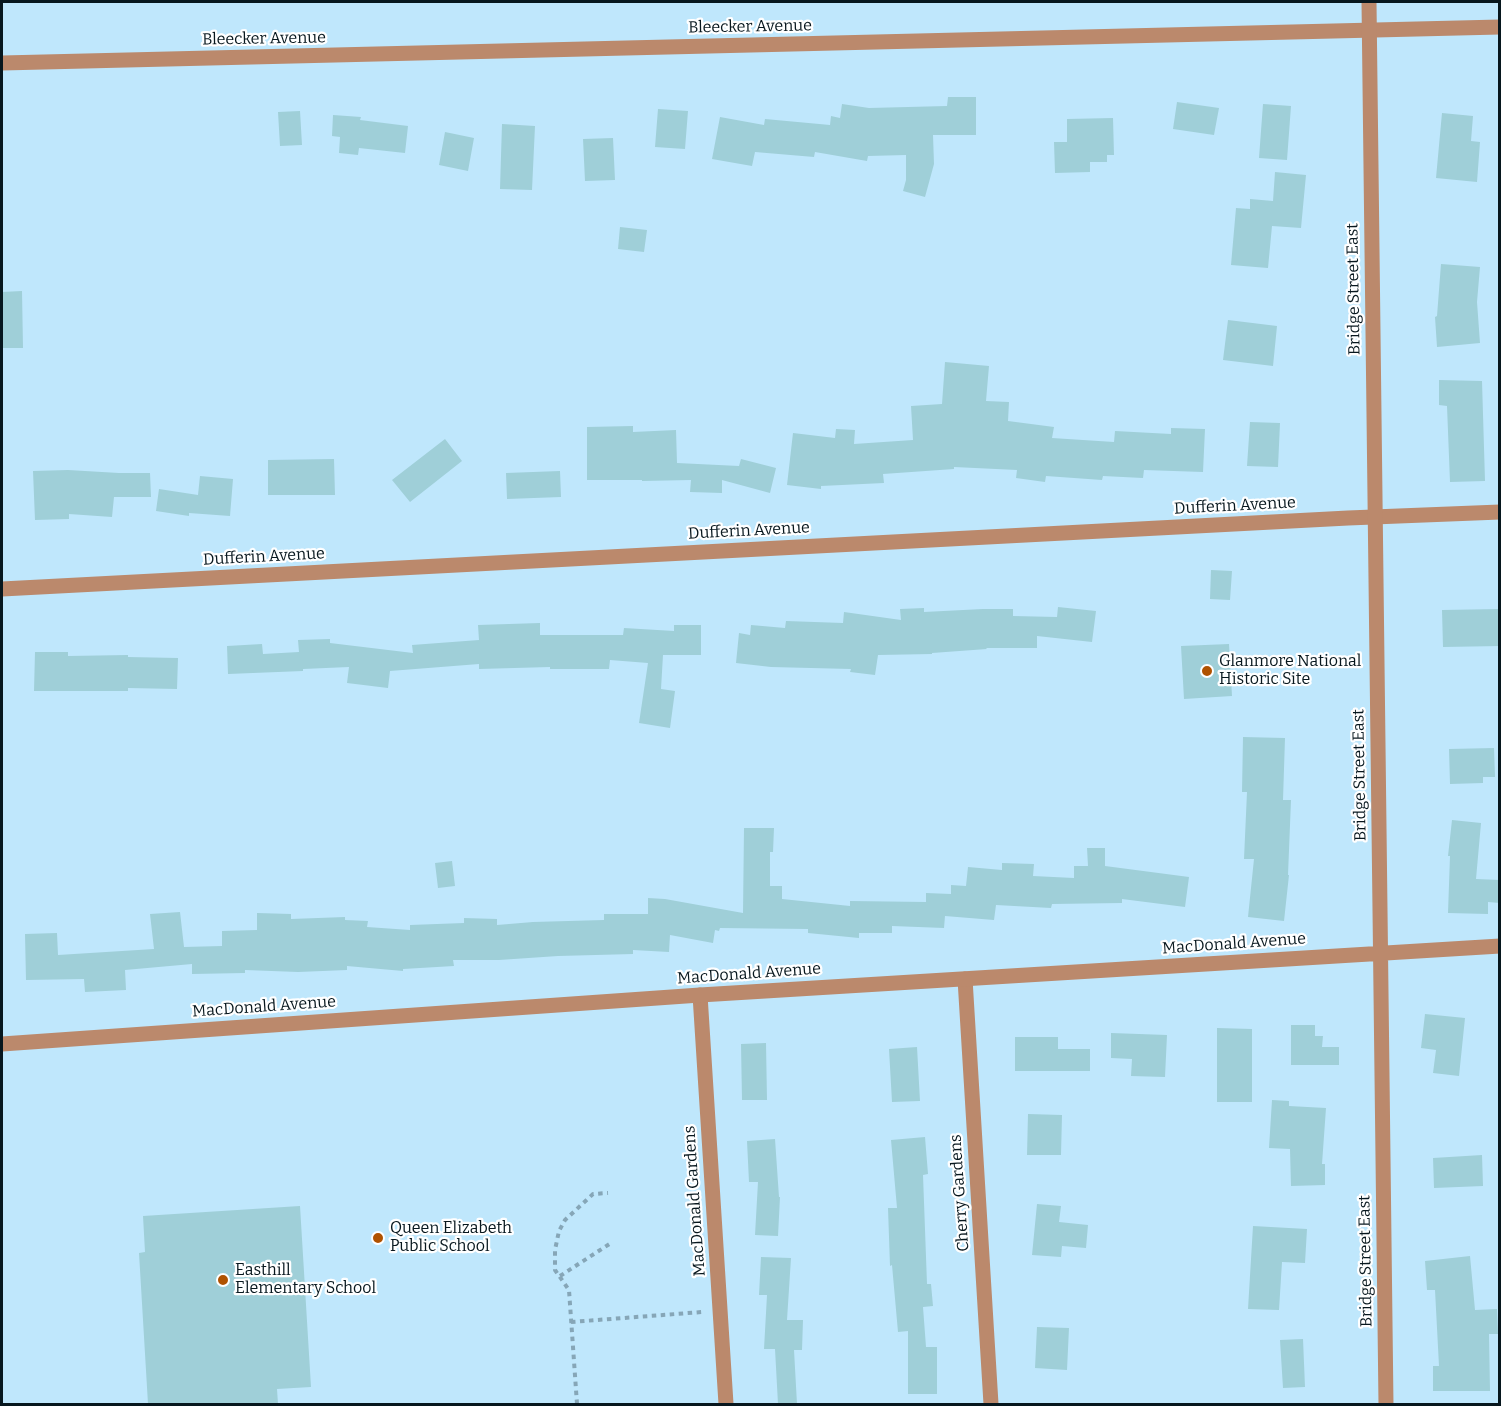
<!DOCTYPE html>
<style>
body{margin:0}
#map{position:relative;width:1501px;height:1406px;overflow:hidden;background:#bfe7fc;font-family:Bitter,serif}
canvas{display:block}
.frame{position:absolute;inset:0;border:3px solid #07171e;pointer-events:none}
</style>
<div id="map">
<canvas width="1501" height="1406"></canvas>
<div class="frame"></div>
</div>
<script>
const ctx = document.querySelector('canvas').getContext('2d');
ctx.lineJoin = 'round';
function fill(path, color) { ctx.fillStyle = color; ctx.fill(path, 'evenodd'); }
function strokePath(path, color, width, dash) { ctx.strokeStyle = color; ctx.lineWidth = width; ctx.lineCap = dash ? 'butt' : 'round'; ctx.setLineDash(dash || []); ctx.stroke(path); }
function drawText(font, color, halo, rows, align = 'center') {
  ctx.font = font + ' Bitter,serif'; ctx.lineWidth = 4.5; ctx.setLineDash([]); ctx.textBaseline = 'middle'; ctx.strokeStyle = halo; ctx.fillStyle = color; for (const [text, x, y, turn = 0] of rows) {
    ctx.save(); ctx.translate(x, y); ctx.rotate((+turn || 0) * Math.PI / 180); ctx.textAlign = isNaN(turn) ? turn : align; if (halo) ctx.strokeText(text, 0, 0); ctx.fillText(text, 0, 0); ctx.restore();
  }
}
fill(new Path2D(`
 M 948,97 L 976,97 L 976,135 L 933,135 L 934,164 L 925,197 L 903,191 L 906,180 L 906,155 L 868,156 L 867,161 L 815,152 L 814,157 L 755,152 L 752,166 L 712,159 L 720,117 L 764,125 L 765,119 L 830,125 L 831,116 L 840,118 L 842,104 L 869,108 L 947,106 Z
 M 1177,102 L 1219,108 L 1214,135 L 1173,129 Z
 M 1263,104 L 1291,106 L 1287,160 L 1259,158 Z
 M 658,109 L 688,111 L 685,149 L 655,147 Z
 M 300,111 L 302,145 L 280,146 L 278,112 Z
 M 1442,113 L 1473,116 L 1471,141 L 1480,142 L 1477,182 L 1436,178 Z
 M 333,115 L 361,117 L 360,120 L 408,126 L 405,153 L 359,148 L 358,155 L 339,153 L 340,137 L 332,136 Z
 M 1113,118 L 1114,155 L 1107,155 L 1107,162 L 1090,162 L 1090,172 L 1055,173 L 1054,142 L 1067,142 L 1067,119 Z
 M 502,124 L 535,126 L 532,190 L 500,189 Z
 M 445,132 L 474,138 L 468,171 L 439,165 Z
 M 613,138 L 615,180 L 585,181 L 583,139 Z
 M 1275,172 L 1306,175 L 1301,228 L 1272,226 L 1268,268 L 1231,265 L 1236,208 L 1250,209 L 1250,199 L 1273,201 Z
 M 620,227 L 647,230 L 644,252 L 618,249 Z
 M 1441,264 L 1480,267 L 1477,302 L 1480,343 L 1437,347 L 1435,317 L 1437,316 Z
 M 22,291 L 23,348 L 2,348 L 2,292 Z
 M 1228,320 L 1277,326 L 1273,366 L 1223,360 Z
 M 945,362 L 989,366 L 986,401 L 1009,402 L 1008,421 L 1054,427 L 1052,438 L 1114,442 L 1115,431 L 1171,434 L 1171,428 L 1205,429 L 1203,472 L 1144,470 L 1143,478 L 1103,476 L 1102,480 L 1046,476 L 1045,482 L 1016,478 L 1017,470 L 954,467 L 954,469 L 883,474 L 884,483 L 821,486 L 821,489 L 787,485 L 793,433 L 835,438 L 836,429 L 855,430 L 854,444 L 913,440 L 911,406 L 942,404 Z
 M 1439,380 L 1482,381 L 1485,481 L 1450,482 L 1447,406 L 1439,405 Z
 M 1250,422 L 1280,423 L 1278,467 L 1247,466 Z
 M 633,426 L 633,432 L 676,430 L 677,463 L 739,466 L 741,459 L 776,468 L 770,493 L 722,480 L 722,493 L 690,492 L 691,480 L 642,481 L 642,480 L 587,480 L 587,427 Z
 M 445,439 L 462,461 L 410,502 L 392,480 Z
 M 334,459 L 335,495 L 268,495 L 268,460 Z
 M 68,470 L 119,473 L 150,473 L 151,497 L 114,497 L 112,517 L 69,514 L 69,519 L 35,520 L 33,471 Z
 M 560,471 L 561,497 L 507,499 L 506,473 Z
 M 200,476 L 233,479 L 230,516 L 189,513 L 189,516 L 156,511 L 159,489 L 198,495 Z
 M 1211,570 L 1232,571 L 1230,600 L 1210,599 Z
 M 1058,607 L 1096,611 L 1092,642 L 1037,636 L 1037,648 L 986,648 L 987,649 L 932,653 L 932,654 L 878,655 L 875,675 L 850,672 L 851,669 L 771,667 L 736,663 L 739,633 L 750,635 L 751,625 L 785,628 L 786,621 L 843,623 L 844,612 L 901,620 L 900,609 L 924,608 L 924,612 L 983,609 L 1013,609 L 1013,616 L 1057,617 Z
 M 1500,609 L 1500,646 L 1443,647 L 1442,610 Z
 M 540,623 L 540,635 L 623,635 L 624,628 L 674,631 L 674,625 L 701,625 L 701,655 L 663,655 L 661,689 L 675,691 L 670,728 L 639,723 L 648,663 L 610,660 L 609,669 L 550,669 L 550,667 L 479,669 L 479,664 L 390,671 L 388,688 L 347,683 L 349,667 L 303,669 L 303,671 L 228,674 L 227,646 L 262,644 L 263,654 L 299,652 L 298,640 L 330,639 L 330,643 L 413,653 L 412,645 L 479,640 L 478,625 Z
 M 1229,644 L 1232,696 L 1184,699 L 1181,646 Z
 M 35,652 L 68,652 L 68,656 L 128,655 L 128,657 L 178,658 L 177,689 L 128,688 L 128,691 L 34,691 Z
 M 1243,737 L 1285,738 L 1283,800 L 1291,800 L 1288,875 L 1289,875 L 1284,921 L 1248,917 L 1254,859 L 1244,859 L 1247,792 L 1242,792 Z
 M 1494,748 L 1495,777 L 1483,777 L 1483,783 L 1450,784 L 1449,749 Z
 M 1452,820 L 1481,823 L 1476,879 L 1500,880 L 1500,903 L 1488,902 L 1488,914 L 1448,913 L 1450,856 L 1448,856 Z
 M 744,828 L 774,828 L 773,852 L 770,852 L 770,886 L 782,886 L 782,899 L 850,906 L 850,901 L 926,902 L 926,893 L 951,894 L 951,885 L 966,886 L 968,867 L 1002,870 L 1002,863 L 1034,864 L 1033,876 L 1074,878 L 1074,866 L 1088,866 L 1087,848 L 1105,848 L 1105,866 L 1189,877 L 1185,907 L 1122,899 L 1122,903 L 1052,904 L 1051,908 L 996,905 L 994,920 L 945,916 L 944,928 L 892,926 L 892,933 L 859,933 L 859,938 L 808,933 L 808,929 L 720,928 L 719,931 L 715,930 L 713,943 L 670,935 L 669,952 L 633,950 L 633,954 L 558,956 L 499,960 L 453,960 L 454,966 L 403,969 L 403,971 L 347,966 L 347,970 L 298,972 L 245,970 L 245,973 L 192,974 L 192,964 L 125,970 L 126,990 L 85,992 L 84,979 L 26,980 L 25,934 L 57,933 L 58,955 L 154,949 L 150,914 L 180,912 L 184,947 L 222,946 L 222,931 L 257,930 L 257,913 L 291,914 L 291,919 L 345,917 L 345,920 L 368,921 L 367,927 L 410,930 L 410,925 L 464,923 L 464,918 L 497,919 L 497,925 L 533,922 L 604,920 L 604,914 L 648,914 L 648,898 L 665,899 L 743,913 Z
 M 452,861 L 455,886 L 438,888 L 435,863 Z
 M 1425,1014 L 1465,1018 L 1459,1076 L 1433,1073 L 1436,1050 L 1421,1048 Z
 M 1291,1025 L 1315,1025 L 1315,1036 L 1323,1036 L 1322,1047 L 1339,1047 L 1339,1065 L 1291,1065 Z
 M 1217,1028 L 1252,1029 L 1252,1102 L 1217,1102 Z
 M 1111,1033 L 1167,1035 L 1165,1077 L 1131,1076 L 1132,1059 L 1111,1058 Z
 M 1015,1037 L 1058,1037 L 1058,1049 L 1090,1049 L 1090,1071 L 1015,1071 Z
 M 766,1043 L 767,1100 L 742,1100 L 741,1044 Z
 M 917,1047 L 920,1101 L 892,1102 L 889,1049 Z
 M 1272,1100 L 1289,1101 L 1289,1106 L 1326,1108 L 1322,1164 L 1325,1164 L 1325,1185 L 1291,1186 L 1290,1149 L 1269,1148 Z
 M 1028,1114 L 1062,1115 L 1061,1155 L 1027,1155 Z
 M 925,1137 L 928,1174 L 923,1175 L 927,1284 L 931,1284 L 933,1306 L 923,1307 L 926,1347 L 937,1347 L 937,1394 L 908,1394 L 908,1331 L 898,1332 L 892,1265 L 890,1266 L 888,1208 L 897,1208 L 891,1140 Z
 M 775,1139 L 779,1197 L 780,1197 L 778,1236 L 755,1235 L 758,1182 L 749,1182 L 747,1141 Z
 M 1482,1155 L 1483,1186 L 1434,1188 L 1433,1158 Z
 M 1037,1204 L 1061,1206 L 1059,1222 L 1088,1225 L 1086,1248 L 1062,1246 L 1061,1257 L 1032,1255 Z
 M 300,1206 L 311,1387 L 277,1389 L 278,1404 L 148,1404 L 139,1253 L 145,1252 L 143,1216 Z
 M 1253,1226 L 1307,1229 L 1305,1263 L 1282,1262 L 1279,1310 L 1248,1309 Z
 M 1470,1256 L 1475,1310 L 1497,1309 L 1498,1334 L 1489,1334 L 1490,1391 L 1433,1391 L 1433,1366 L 1439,1366 L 1435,1290 L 1427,1290 L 1425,1261 Z
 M 761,1257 L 791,1258 L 787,1320 L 803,1320 L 802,1350 L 794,1350 L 797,1404 L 778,1404 L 775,1349 L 764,1349 L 767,1295 L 759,1295 Z
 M 1037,1327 L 1069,1328 L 1067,1370 L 1035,1368 Z
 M 1303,1339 L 1305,1387 L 1283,1388 L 1280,1340 Z`), '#9fcfd8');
strokePath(new Path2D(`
 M 560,1276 L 611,1243
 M 571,1322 L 702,1312
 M 577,1404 L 569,1290 L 555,1270 L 555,1250 L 559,1231 L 565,1220 L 593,1194 L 608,1193`), '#86a6b7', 4, [4.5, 4.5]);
strokePath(new Path2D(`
 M 2,63 L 1500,27
 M 2,589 L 1348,518 L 1500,512
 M 965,979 L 991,1404
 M 700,995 L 726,1404`), '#bb896c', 15);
strokePath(new Path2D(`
 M 1369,2 L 1386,1404
 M 2,1044 L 700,995 L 1500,946`), '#bb896c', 15);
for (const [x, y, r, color] of [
 [1207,671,6,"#b05200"],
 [378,1238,6,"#b05200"],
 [223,1280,6,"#b05200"]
]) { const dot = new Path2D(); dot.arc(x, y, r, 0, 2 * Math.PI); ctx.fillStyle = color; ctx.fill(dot); strokePath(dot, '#fff', 2); }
drawText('16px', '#07171e', '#fff', [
 ["Bleecker Avenue",750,27,-1],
 ["Bleecker Avenue",264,39,-1],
 ["Bridge Street East",1354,289,-91],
 ["Dufferin Avenue",1235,506,-3],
 ["Dufferin Avenue",749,531,-3],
 ["Dufferin Avenue",264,557,-3],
 ["Bridge Street East",1360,775,-91],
 ["MacDonald Avenue",1234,944,-4],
 ["MacDonald Avenue",749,974,-4],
 ["MacDonald Avenue",264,1007,-4],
 ["Cherry Gardens",960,1193,-94],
 ["MacDonald Gardens",695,1201,-94],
 ["Bridge Street East",1366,1261,-91]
]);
drawText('16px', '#07171e', '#fff', [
 ["Glanmore National",1219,662],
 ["Historic Site",1219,680],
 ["Queen Elizabeth",390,1229],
 ["Public School",390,1247],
 ["Easthill",235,1271],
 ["Elementary School",235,1289]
], 'left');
</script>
